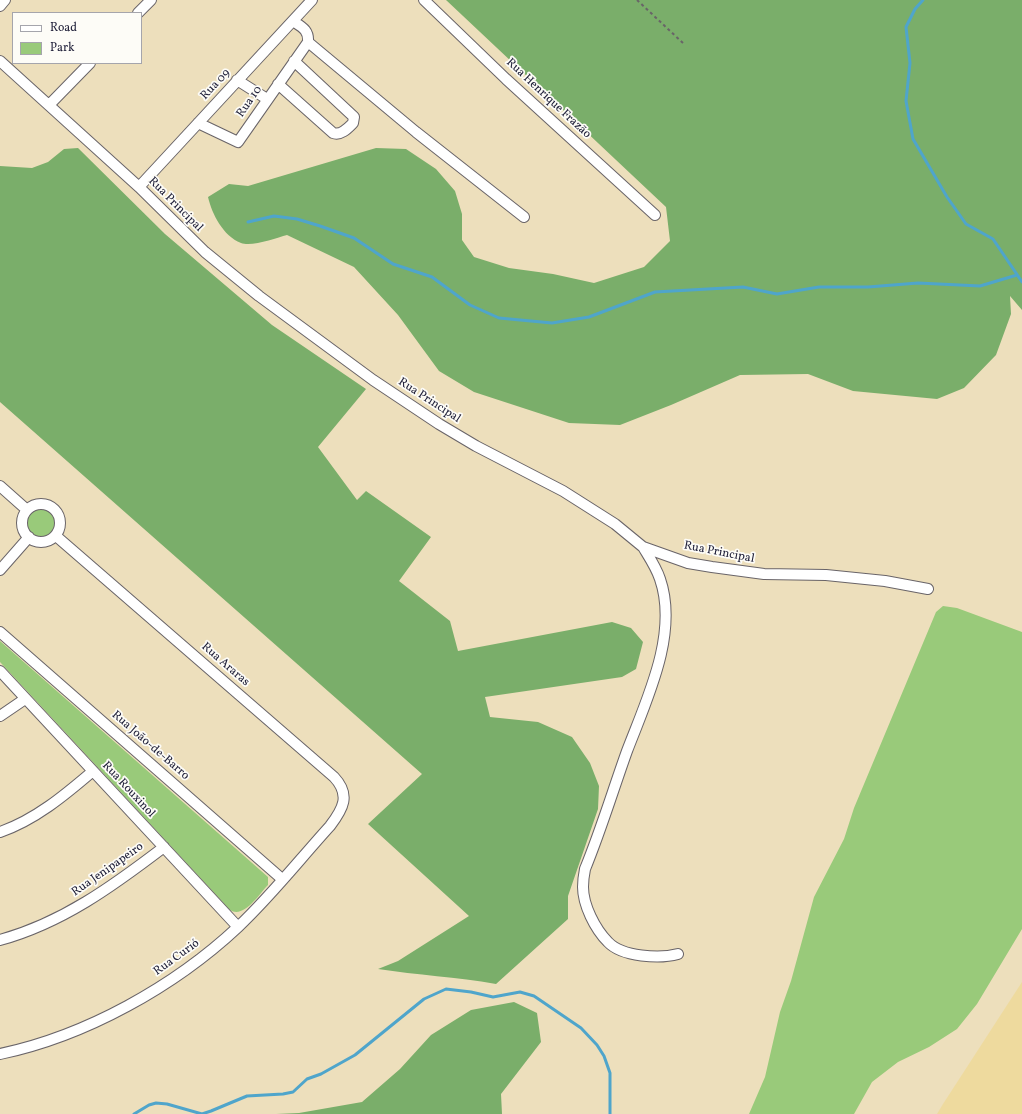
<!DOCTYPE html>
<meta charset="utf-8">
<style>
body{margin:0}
#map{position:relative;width:1022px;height:1114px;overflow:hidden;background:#eddfbc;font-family:Vollkorn,serif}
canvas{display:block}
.legend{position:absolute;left:12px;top:12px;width:130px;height:52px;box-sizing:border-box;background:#fdfcf7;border:1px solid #a5a5ac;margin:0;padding:5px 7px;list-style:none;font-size:12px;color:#22223b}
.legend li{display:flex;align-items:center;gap:8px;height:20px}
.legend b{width:20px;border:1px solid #a5a5ac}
</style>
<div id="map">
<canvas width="1022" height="1114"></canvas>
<ul class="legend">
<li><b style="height:5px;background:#fff"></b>Road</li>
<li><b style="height:11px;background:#99ca7a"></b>Park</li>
</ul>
</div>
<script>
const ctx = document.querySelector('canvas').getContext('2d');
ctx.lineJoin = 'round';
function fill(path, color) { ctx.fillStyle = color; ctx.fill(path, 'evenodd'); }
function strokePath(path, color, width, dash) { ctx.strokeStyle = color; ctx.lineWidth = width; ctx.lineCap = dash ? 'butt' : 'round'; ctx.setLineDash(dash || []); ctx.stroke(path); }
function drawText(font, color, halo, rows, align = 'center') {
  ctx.font = font + ' Vollkorn,serif'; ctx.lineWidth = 3.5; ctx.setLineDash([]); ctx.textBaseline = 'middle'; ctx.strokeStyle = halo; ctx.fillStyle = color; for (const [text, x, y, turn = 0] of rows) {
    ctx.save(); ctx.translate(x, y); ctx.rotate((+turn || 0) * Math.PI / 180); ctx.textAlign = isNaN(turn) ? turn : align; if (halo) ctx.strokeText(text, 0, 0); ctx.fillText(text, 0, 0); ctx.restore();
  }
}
fill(new Path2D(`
 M26 523a15 15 0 1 1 30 0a15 15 0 1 1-30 0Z
 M 943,606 L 957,608 L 1022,632 L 1022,929 L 977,1004 L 957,1029 L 929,1047 L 898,1062 L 872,1082 L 854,1114 L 749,1114 L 765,1077 L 780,1012 L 791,981 L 814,897 L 844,839 L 854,808 L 936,612 Z
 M 0,641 L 268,877 L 268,885 C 259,894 244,919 230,910 L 0,662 Z`), '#99ca7a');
fill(new Path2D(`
 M 446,0 L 1022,0 L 1022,310 L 1010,296 L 1011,314 L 996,355 L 964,388 L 937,399 L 853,391 L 808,374 L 740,375 L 671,405 L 620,425 L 569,423 L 474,392 L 439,371 L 398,315 L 354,267 L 287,235 C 276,238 252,247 241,243 C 223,236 212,214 208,197 L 229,184 L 248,186 L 376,148 L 406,149 L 436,169 L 455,191 L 462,214 L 462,240 L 474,257 L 509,268 L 553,274 L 594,283 L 644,267 L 670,241 L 666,207 Z
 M 78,148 L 165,234 L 272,325 L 366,389 L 318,447 L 357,500 L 366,491 L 431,537 L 399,581 L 450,621 L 458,651 L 612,622 L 631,628 L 643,642 L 636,669 L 622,677 L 485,697 L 490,717 L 538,722 L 572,737 L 590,763 L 599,786 L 598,809 L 568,896 L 568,919 L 496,984 C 457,977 417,975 378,969 L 398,961 L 469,916 L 368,824 L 422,774 L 0,402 L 0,166 L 32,168 L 48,162 L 64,149 Z
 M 514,1002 L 537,1013 L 541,1042 L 501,1094 L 502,1114 L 276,1114 L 299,1113 L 362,1102 L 400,1069 L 431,1035 L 471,1010 Z`), '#7aae6a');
fill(new Path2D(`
 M 1022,982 L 1022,1114 L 937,1114 L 943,1104 Z`), '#eeda9e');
strokePath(new Path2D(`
 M 923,0 L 915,9 L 906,27 L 910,63 L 906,101 L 913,139 L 947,197 L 966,224 L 993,239 L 1022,282
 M 248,222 L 274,216 L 297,219 L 320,226 L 354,238 L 393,264 L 432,277 L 470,305 L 499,318 L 552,323 L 589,317 L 655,292 L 743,287 L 777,294 L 819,287 L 868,287 L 918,283 L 980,286 L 1017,275
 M 134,1114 L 149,1105 L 156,1103 L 167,1104 L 202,1114 L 211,1111 L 247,1096 L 283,1094 L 293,1092 L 307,1079 L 321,1074 L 355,1055 L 424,999 L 446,989 L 471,992 L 493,997 L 520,992 L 534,996 L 581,1028 L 597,1045 L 604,1056 L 610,1073 L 610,1114`), '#4fa5cb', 3);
const minor = new Path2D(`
 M 424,0 L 506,79 L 655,215
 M 0,6 L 5,0
 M 138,13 L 151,0
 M 293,21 C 302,27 309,30 308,42 L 416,132 L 524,217
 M 0,61 L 139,187 L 205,252 L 259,296 L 373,380 L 439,424 L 476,446 L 563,491 L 615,524 L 643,547 L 688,563 L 712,567 L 764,574 L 826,575 L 885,581 L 928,589
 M 237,80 L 267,99
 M 278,84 L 333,133 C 341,136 348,128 353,123 L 354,117 L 294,61
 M 49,105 L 90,63
 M 198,123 L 238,142 L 308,42
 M 139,187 L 312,0
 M 0,486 L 27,510
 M22 523a19 19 0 1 1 38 0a19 19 0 1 1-38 0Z
 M 643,547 C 649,557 656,567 660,579 C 679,634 646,701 627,751 C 613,790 601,830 585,869 C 584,874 583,881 583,887 C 583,905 595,929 608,942 C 622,957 660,959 678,954
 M 0,570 L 29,537
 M 0,632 L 282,879
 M 0,671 L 238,927
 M 0,716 L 25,699
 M 0,832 C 35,820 65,795 93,771
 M 0,940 C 62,923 113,886 164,847
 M 0,1054 C 86,1036 175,986 238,927 C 271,896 300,859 330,826 C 343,809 351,795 334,777 L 56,536`);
strokePath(minor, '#696468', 12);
strokePath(new Path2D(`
 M 637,0 L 684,44`), '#696468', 2, [3, 3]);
strokePath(minor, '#fff', 10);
drawText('12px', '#22223b', '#fdfcf7', [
 ["Rua 09",216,85,-47],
 ["Rua Henrique Frazão",548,99,43],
 ["Rua 10",250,102,-55],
 ["Rua Principal",175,205,45],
 ["Rua Principal",429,401,33],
 ["Rua Principal",719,553,11],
 ["Rua Araras",225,665,41],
 ["Rua João-de-Barro",150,746,41],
 ["Rua Rouxinol",128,790,47],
 ["Rua Jenipapeiro",108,870,-35],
 ["Rua Curió",177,958,-36]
]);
</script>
